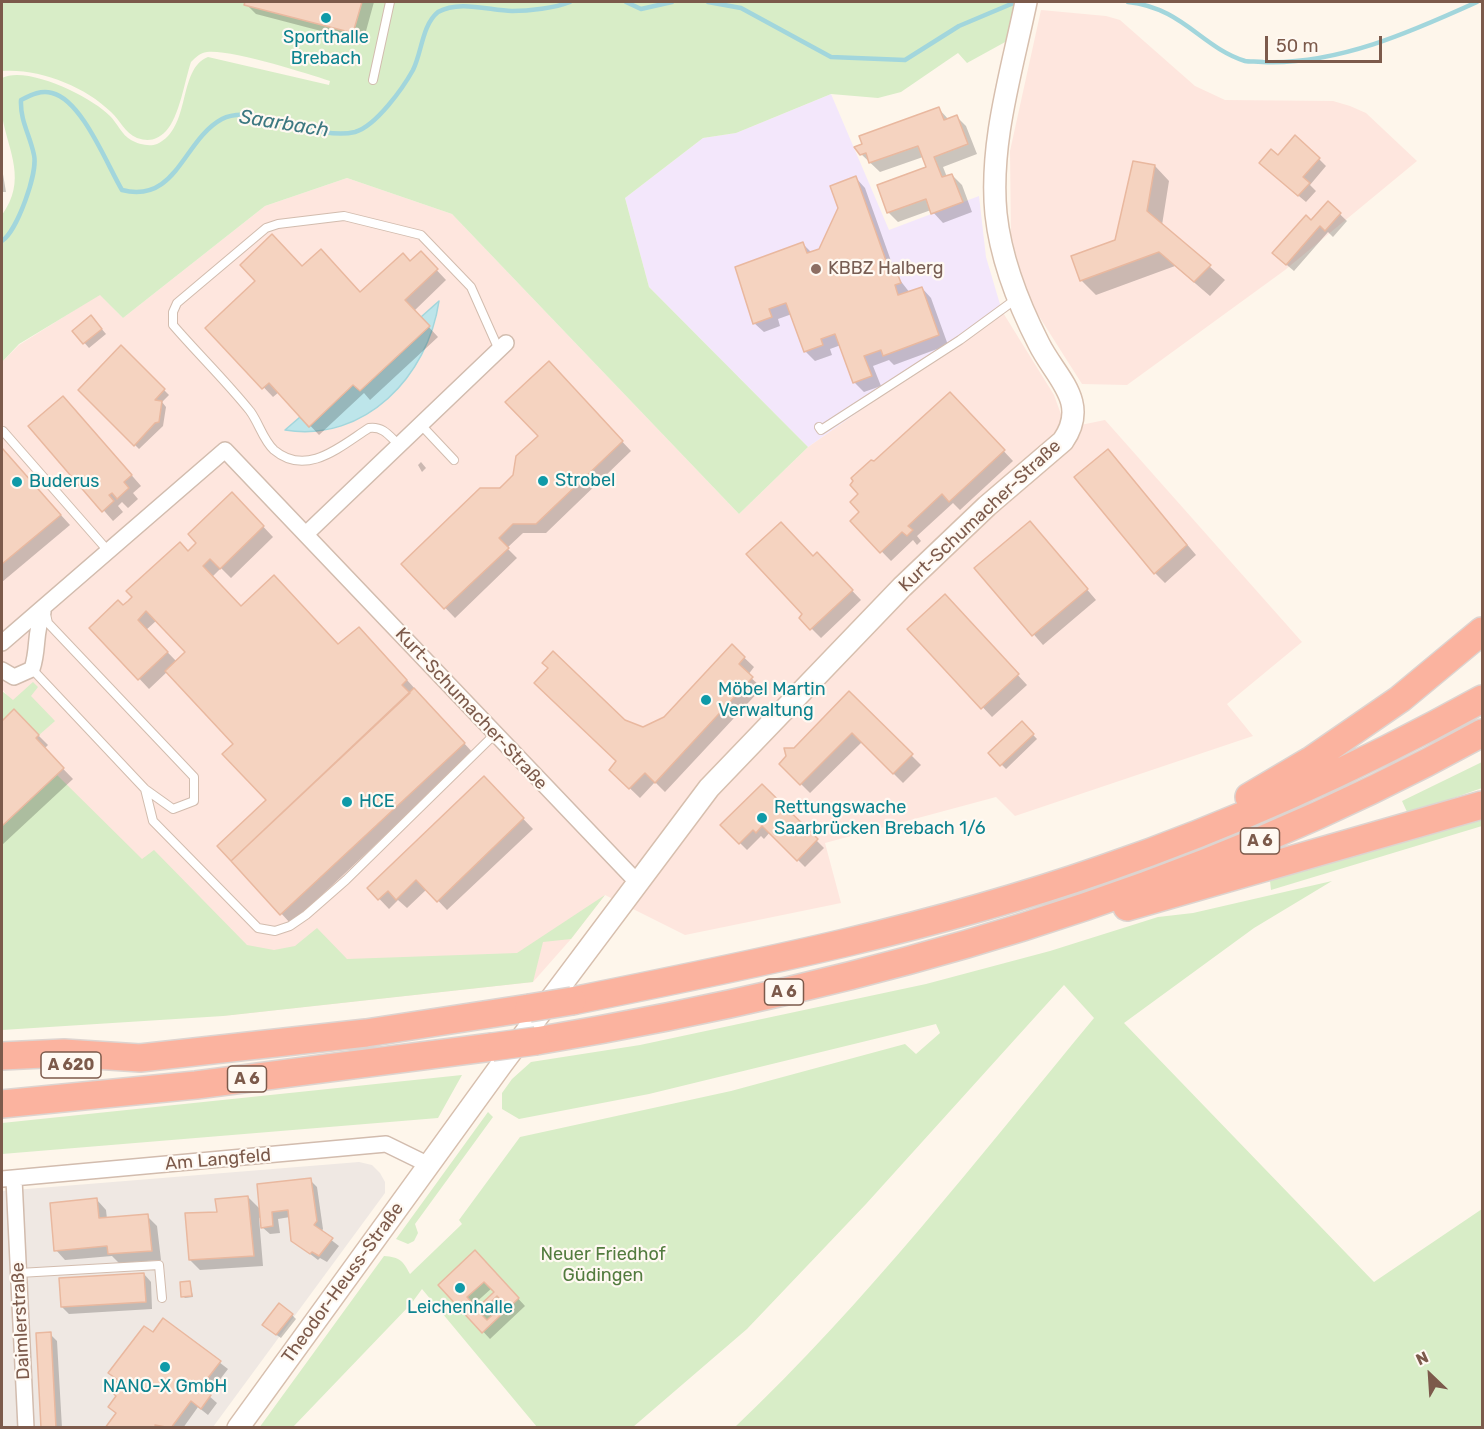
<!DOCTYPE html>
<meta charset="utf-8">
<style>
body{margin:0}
#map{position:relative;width:1484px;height:1429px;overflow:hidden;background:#fef6eb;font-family:Rubik,sans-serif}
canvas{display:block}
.frame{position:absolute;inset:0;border:3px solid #7c5a4b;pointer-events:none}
.north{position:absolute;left:1400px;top:1345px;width:60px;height:60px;-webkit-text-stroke:4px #fff9f2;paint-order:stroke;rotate:335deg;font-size:16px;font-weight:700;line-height:24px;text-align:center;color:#7c5a4b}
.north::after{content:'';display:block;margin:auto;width:21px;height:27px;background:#7c5a4b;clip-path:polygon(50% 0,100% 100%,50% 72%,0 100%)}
.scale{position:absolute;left:1265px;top:36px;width:117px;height:27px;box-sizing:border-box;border:3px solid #7c5a4b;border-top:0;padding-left:8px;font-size:18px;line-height:21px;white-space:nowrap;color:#7c5a4b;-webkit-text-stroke:4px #fff9f2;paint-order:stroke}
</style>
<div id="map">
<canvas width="1484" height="1429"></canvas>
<div class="frame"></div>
<div class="north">N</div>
<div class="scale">50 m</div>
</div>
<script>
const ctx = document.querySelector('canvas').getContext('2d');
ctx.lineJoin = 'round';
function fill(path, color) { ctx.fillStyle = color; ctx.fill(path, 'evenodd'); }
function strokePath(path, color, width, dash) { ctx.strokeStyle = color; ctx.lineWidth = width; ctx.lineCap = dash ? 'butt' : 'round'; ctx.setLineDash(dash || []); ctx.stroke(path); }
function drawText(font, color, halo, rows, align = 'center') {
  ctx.font = font + ' Rubik,sans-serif'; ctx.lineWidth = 4.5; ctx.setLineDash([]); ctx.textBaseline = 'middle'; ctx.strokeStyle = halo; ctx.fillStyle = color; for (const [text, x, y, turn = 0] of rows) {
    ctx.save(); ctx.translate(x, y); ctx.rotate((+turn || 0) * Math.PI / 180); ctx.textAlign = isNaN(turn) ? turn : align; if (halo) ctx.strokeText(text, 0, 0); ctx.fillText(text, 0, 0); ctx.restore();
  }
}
fill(new Path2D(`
 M 1041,10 L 1106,16 L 1120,20 L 1195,86 L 1225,100 L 1333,101 L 1350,106 L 1366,113 L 1417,161 L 1285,270 L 1127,385 L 1082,384 L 1028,299 L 1011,237 L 1010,151 Z
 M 347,178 L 452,214 L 739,514 L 808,447 L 1002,311 L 1054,395 L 1066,428 L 1105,420 L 1302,642 L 1227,704 L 1253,736 L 1015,816 L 996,797 L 825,843 L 841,903 L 685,935 L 605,895 L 571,939 L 533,982 L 223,1016 L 2,1004 L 2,699 L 6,694 L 2,689 L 2,362 L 19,345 L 100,294 L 123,318 L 265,206 Z`), '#fee6de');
fill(new Path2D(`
 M 359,1162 L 372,1165 L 380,1173 L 385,1182 L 385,1193 L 213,1427 L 2,1428 L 2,1191 Z`), '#efe8e3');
fill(new Path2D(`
 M 831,94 L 889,230 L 979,196 L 986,257 L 1002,311 L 808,447 L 649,287 L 625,198 L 703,138 L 736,133 Z`), '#f3e7fb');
fill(new Path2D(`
 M 2,2 L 1015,2 L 1007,41 L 967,63 L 958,53 L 901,92 L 878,98 L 831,94 L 736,133 L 703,138 L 625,198 L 649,287 L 808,447 L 739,514 L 452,214 L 347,178 L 265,206 L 123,318 L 100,295 L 19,344 L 2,362 L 2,215 C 27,180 9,153 2,116 C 0,104 2,90 2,78 C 27,65 92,97 110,116 C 117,123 122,135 131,140 C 138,144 149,147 157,144 C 192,128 177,69 208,57 L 329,85 L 330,81 C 306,73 230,49 207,52 C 200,53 196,57 191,62 C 185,80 179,118 166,131 C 157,140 149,142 137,138 C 125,133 120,120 111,112 C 85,86 38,68 2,71 Z
 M 33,682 L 38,687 L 31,696 L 55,721 L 39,735 L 14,709 L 2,721 L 2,691 L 13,700 Z
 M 1482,762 L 1482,788 L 1408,814 L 1402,801 Z
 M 57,775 L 142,859 L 154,850 L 247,945 L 274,950 L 295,946 L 317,928 L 347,959 L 517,953 L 605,895 L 571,939 L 543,942 L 533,982 L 223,1016 L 2,1030 L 2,826 Z
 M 1482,817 L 1482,826 L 1271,890 L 1270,881 Z
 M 1332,881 L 1254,928 L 1124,1023 L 1374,1282 L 1482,1209 L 1482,1427 L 735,1427 C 867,1302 978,1158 1094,1018 L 1064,985 L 866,1204 L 747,1329 L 633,1427 L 537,1427 L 422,1289 L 411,1304 L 293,1427 L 259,1428 L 384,1256 C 400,1257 403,1261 410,1274 L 462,1224 L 459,1220 L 520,1137 L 731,1091 L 905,1044 L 916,1054 L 940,1033 L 936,1024 L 649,1094 L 519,1119 L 502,1109 L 502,1093 L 512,1079 L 531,1062 L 640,1045 L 926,984 L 1050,951 L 1158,917 L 1193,913 Z
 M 462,1075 L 438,1118 L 2,1154 L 2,1123 Z
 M 488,1112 L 493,1117 L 415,1224 L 418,1233 L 414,1241 L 408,1244 L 396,1239 Z`), '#d8edc7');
const water = new Path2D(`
 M 439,301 C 428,376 365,443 285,430 L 300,417 L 309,427 L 353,385 L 360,391 L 429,327 L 421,317 Z`);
fill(water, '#bde5ea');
strokePath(water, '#a2d6dc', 1.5);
fill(new Path2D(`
 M 247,2 L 374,2 L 363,42 L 256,14 L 246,4 Z
 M 939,109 L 949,120 L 957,117 L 966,126 L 977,154 L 943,167 L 947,177 L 952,175 L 962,185 L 972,212 L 943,223 L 931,210 L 898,222 L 888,212 L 928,168 L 923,157 L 880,172 L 861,154 Z
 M 1319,159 L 1326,166 L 1310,185 L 1316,191 L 1306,202 L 1268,170 Z
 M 1155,166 L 1169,181 L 1162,225 L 1225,280 L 1210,296 L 1175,266 L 1096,295 L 1081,280 L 1116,241 Z
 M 2,168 L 6,192 L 2,192 Z
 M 856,178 L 865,188 L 896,275 L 910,293 L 922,288 L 931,298 L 948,345 L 894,365 L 889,360 L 873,366 L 881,386 L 864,392 L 854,382 L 841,345 L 830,349 L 832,355 L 815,361 L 805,351 L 792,314 L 778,319 L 780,326 L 764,332 L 754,323 L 803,244 L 812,253 L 820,250 Z
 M 1328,203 L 1347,221 L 1333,237 L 1328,232 L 1294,271 L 1281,260 Z
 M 430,263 L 446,280 L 414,311 L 438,337 L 370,400 L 364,393 L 319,435 L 279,392 L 273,397 L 207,328 L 303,268 L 360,293 Z
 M 95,321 L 106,334 L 89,348 L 74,331 Z
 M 121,347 L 169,395 L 162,402 L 166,407 L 163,426 L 139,449 L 80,390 Z
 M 558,373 L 631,451 L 546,533 L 523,533 L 507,548 L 517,558 L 455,618 L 403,564 L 514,476 L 540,436 Z
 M 950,394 L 1013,461 L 960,510 L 953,503 L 917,536 L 921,541 L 917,545 L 913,540 L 891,561 L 852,521 L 861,512 L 860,494 L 874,463 Z
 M 73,408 L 141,486 L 133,493 L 138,499 L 128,508 L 122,502 L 118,506 L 123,512 L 113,521 L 30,426 Z
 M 2,450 L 70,525 L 2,582 Z
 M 1117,461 L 1196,555 L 1165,583 L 1155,573 Z
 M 421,462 L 426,468 L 422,472 L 418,465 Z
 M 242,504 L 273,537 L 231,578 L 221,568 L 212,577 L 242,608 L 339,646 L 369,638 L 473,753 L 291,924 L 219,846 L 268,800 L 236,744 L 168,671 L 149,689 L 92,628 L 124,607 ZM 157,620 L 187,652 L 177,662 L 146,630 Z
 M 1039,533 L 1096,600 L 1043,645 L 976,568 Z
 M 817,554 L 861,600 L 821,638 L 801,618 Z
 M 954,606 L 1027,685 L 992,717 L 909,629 Z
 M 732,646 L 754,667 L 748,675 L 762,688 L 665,792 L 655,782 L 640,798 L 611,770 L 618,762 L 624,721 L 643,729 L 665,719 Z
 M 849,693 L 921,765 L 903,783 L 862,742 L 810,793 L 781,764 Z
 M 14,711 L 48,745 L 44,749 L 73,779 L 2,845 L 2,723 Z
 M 1022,723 L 1037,739 L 1006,769 L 990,753 Z
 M 484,778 L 533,829 L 447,910 L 427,889 L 407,908 L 398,900 L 389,909 L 369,888 Z
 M 762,786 L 824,848 L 805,867 L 770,832 L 764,839 L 761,836 L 747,850 L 722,825 Z
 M 310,1180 L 317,1187 L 323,1229 L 321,1232 L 339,1246 L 327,1262 L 320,1258 L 318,1260 L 292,1240 L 290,1217 L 278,1219 L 280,1233 L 270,1234 L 262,1227 L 262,1217 L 259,1218 L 263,1266 L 200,1270 L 190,1260 L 219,1213 L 248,1197 L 261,1210 Z
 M 97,1200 L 106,1210 L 107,1219 L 147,1216 L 157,1226 L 161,1260 L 119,1263 L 112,1256 L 65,1260 L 56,1250 Z
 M 482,1259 L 525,1306 L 490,1339 L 440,1285 ZM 492,1288 L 496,1292 L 477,1310 L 473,1305 Z
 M 144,1274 L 151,1282 L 152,1309 L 69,1314 L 62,1307 Z
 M 2,1281 L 3,1311 L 2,1311 Z
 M 190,1282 L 193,1297 L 185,1298 L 183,1296 Z
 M 292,1315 L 296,1319 L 281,1338 L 268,1329 Z
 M 164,1320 L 228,1369 L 208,1395 L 217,1403 L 208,1415 L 198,1407 L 183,1428 L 107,1428 L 117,1414 L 110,1407 L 118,1397 L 119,1381 L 110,1373 L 154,1334 Z
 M 50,1334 L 57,1341 L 62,1428 L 42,1428 Z`), '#0003');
strokePath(new Path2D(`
 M 626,2 L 641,9 L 672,2
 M 708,2 L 741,8 L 831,57 L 905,60 L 959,26 L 1016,2
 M 1128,2 C 1183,8 1201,47 1245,61 C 1250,62 1257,61 1263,62 C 1337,65 1411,32 1477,2
 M 2,241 C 17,231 38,173 34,155 C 30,135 20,121 21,100 C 31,95 40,90 52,93 C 82,100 107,165 122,190 C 177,204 183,140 222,119 C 254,102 315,142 355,132 C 376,126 403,88 413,70 C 422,52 422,25 438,12 C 459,0 488,10 512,11 C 529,11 555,8 570,2`), '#a2d6dc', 4.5);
const building = new Path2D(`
 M 245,2 L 362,2 L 353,33 L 244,5 Z
 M 939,107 L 944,120 L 957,115 L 968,144 L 934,157 L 942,177 L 952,174 L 963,202 L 931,214 L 926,199 L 887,213 L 877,185 L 926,167 L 918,146 L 869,163 L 866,153 L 860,155 L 854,147 L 862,144 L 859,136 Z
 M 1295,135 L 1320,158 L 1303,177 L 1310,183 L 1298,196 L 1259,163 L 1271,149 L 1278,155 Z
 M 1133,161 L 1155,165 L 1147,211 L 1211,265 L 1194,282 L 1159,252 L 1080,281 L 1071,256 L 1115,240 Z
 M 856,176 L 889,269 L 898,275 L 901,283 L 895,285 L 898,295 L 922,287 L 939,335 L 883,356 L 881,350 L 864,356 L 872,376 L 853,383 L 835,334 L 821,339 L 823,345 L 804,352 L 786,303 L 769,309 L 772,317 L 753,324 L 735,267 L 803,242 L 807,253 L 819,249 L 838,208 L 830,186 Z
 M 1328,201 L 1341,213 L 1325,231 L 1320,226 L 1286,265 L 1272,253 L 1306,215 L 1311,220 Z
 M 272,234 L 302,266 L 321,249 L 360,292 L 403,253 L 410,261 L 421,251 L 438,269 L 405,300 L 430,326 L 360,391 L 353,385 L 309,427 L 269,383 L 262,389 L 205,328 L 255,281 L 240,265 Z
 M 91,315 L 102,329 L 83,344 L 72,331 Z
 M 121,345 L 165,389 L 155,400 L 162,401 L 159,422 L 155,423 L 134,446 L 78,390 Z
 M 549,361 L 623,441 L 536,524 L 513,524 L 499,538 L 509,548 L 444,609 L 401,564 L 480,488 L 500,488 L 513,475 L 516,456 L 538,436 L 505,402 Z
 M 950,392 L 1005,450 L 949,502 L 942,494 L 908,526 L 913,530 L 907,536 L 902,532 L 880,553 L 850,521 L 859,512 L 850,502 L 858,494 L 850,485 L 853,481 L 851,478 L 871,460 L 874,461 Z
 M 63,396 L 132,475 L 124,482 L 129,488 L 117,499 L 112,493 L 109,495 L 114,501 L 102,512 L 28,426 Z
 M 2,448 L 61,515 L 2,564 Z
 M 1108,449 L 1187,545 L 1154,574 L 1074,477 Z
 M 232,492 L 264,526 L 220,569 L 210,559 L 203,566 L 241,606 L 274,575 L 338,644 L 359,627 L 407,680 L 402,685 L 410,693 L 231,861 L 217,846 L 266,800 L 222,754 L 233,744 L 165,671 L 185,652 L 146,611 L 138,620 L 168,652 L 138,680 L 89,628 L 118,600 L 123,605 L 128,601 L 132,597 L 126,591 L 180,542 L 188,551 L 196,543 L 188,534 Z
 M 1030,521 L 1088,589 L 1032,636 L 974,568 Z
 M 781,522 L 813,556 L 817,552 L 853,590 L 810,630 L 799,618 L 802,614 L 746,554 Z
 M 945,594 L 1019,674 L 981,709 L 907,629 Z
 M 732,644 L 745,657 L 739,664 L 753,677 L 655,783 L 645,773 L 629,789 L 609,770 L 616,761 L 534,683 L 548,668 L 542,663 L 553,651 L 625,720 L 643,727 L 664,717 Z
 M 414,688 L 465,743 L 280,915 L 231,861 Z
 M 849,691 L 913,754 L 893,774 L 852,733 L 800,785 L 779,764 L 786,756 L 784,748 L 794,748 Z
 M 14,709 L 39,735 L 36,738 L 64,768 L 2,826 L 2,721 Z
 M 1022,721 L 1034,734 L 1000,766 L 988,753 Z
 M 484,776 L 524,818 L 437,902 L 416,880 L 396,900 L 388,891 L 378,900 L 367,888 Z
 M 762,784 L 818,839 L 797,861 L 762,826 L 756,833 L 753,830 L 739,844 L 720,825 Z
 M 311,1178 L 317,1221 L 314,1225 L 333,1238 L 319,1256 L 312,1252 L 310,1254 L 291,1241 L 288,1210 L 272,1212 L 273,1226 L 261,1228 L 257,1184 Z
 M 248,1196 L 254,1256 L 189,1260 L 185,1213 L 217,1212 L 215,1199 Z
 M 97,1198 L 99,1218 L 148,1214 L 152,1251 L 108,1254 L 107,1246 L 54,1251 L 50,1203 Z
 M 475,1250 L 519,1298 L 482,1333 L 438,1285 ZM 484,1282 L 494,1292 L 477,1308 L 467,1297 Z
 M 144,1273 L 146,1302 L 61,1307 L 59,1278 Z
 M 190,1281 L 192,1296 L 181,1297 L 180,1282 Z
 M 497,1296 L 504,1304 L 487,1320 L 480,1313 Z
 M 279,1303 L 293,1314 L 276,1335 L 262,1325 Z
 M 163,1318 L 221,1361 L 201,1387 L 211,1395 L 201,1409 L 191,1401 L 171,1428 L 155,1425 L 156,1428 L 105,1428 L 116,1413 L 108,1407 L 116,1396 L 110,1391 L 118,1380 L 108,1373 L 144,1326 L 153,1332 Z
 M 51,1332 L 56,1428 L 41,1428 L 36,1333 Z`);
fill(building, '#f5d3c0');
strokePath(building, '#e9b89f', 1.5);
const lane = new Path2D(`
 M 373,80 L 390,2
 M 422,426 L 454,460
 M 819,427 L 821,430 L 960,340 L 1016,299
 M 3,431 L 109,552
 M 400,446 C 390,437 384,426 369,428 C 342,445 307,478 274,450 C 263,440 259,423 250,411 C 226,381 198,354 173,325 L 173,312 L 177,303 L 266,228 L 278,224 L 344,216 L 421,235 L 471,287 L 499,350
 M 32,669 L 145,789 L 173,809 L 194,801 L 194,777 L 48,623 L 46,614
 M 145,789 L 153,821 L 258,928 L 275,931 L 290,926 L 306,915 L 346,880 L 495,734
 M 19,1273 L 159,1265 L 162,1298`);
const street = new Path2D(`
 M 306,534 L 506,343
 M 2,643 L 225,450 L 637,882
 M 2,670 L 14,677 L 32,669 C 39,648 34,634 43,612
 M 2,1179 L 386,1144 L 429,1165
 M 14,1179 L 26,1428`);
const secondary = new Path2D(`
 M 238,1428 L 502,1064 L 709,788 L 902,587 L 987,506 L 1063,441 C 1090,402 1056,378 1039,344 C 1018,303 1001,260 996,214 C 989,144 1012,70 1026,2`);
const highway = new Path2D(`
 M 1249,797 L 1310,761 L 1400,699 L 1482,631
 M 1127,907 L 1482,805
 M 572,1001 C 751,965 931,929 1103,869 C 1234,824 1361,766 1482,699
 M 536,1041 C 864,986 1190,895 1482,733
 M 2,1056 L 64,1053 L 140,1058 L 366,1033 L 529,1008
 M 2,1104 L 196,1085 L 492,1047`);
strokePath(lane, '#d2bcae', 10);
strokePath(street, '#d2bcae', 18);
strokePath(secondary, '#d7bfae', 24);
strokePath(highway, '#ddd4d0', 30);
strokePath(lane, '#fff', 8);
strokePath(street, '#fff', 15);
strokePath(secondary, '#fff', 21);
strokePath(highway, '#fbb39f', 27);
const highwayBridge = new Path2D(`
 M 529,1008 L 572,1001
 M 492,1047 L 536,1041`);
strokePath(highwayBridge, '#ddd4d0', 30, []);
strokePath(highwayBridge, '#fbb39f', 27);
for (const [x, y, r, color] of [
 [326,18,6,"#0f9aa8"],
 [816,269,6,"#8d6e63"],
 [543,481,6,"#0f9aa8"],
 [17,482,6,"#0f9aa8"],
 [706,700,6,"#0f9aa8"],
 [347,802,6,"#0f9aa8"],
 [762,818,6,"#0f9aa8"],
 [460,1288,6,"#0f9aa8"],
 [165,1367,6,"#0f9aa8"]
]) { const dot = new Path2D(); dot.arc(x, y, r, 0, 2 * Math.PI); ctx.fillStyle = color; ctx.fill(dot); strokePath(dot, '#fff9f2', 2); }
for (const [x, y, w] of [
 [1260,841,39],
 [784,992,39],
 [71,1065,60],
 [247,1079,39]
]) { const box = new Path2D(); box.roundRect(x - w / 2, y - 13, w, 26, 4.5); ctx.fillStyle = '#fff9f2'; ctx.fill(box); strokePath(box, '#7c5a4b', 1.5); }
drawText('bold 16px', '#7c5a4b', null, [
 ["A 6",1260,841],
 ["A 6",784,992],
 ["A 620",71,1065],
 ["A 6",247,1079]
]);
drawText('18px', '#0d838f', '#fff9f2', [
 ["Sporthalle",326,38,"center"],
 ["Brebach",326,59,"center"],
 ["Strobel",555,481],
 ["Buderus",29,482],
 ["Möbel Martin",718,690],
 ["Verwaltung",718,711],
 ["HCE",359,802],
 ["Rettungswache",774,808],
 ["Saarbrücken Brebach 1/6",774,829],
 ["Leichenhalle",460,1308,"center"],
 ["NANO-X GmbH",165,1387,"center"]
], 'left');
drawText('18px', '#785e54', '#fff9f2', [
 ["KBBZ Halberg",828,269]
], 'left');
drawText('18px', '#7c5a4b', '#fff9f2', [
 ["Kurt-Schumacher-Straße",980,516,-43],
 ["Kurt-Schumacher-Straße",471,709,47],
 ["Am Langfeld",218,1160,-5],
 ["Theodor-Heuss-Straße",343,1283,-54],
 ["Daimlerstraße",21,1321,-93]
]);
drawText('18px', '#537c3f', '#fff9f2', [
 ["Neuer Friedhof",603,1255],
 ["Güdingen",603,1276]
]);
drawText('italic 20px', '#3c7881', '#fff9f2', [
 ["Saarbach",284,124,9]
]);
</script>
